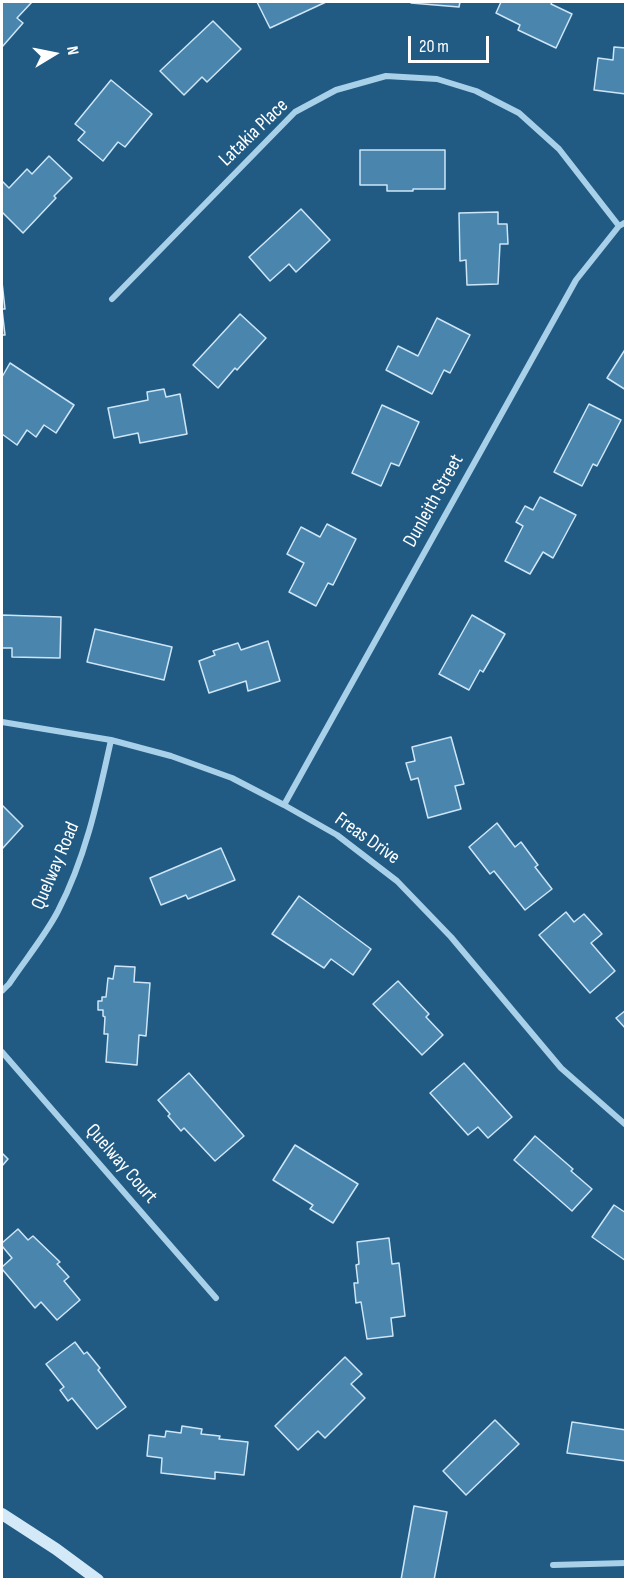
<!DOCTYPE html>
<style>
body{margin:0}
#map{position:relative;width:627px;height:1581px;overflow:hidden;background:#215b84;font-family:"Sofia Sans Condensed",sans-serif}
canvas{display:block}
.frame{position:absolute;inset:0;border:3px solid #fff;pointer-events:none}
.north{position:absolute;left:24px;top:24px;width:60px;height:60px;-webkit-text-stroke:4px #215b84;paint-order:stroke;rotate:80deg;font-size:16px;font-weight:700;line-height:24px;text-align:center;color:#fff}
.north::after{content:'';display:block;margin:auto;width:21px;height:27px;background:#fff;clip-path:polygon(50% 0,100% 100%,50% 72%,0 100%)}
.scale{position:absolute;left:408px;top:36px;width:81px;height:27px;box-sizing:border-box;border:3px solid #fff;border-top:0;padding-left:8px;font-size:18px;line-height:21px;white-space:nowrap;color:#fff;-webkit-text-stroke:4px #215b84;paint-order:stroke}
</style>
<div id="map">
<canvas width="627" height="1581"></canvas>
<div class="frame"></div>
<div class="north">N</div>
<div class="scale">20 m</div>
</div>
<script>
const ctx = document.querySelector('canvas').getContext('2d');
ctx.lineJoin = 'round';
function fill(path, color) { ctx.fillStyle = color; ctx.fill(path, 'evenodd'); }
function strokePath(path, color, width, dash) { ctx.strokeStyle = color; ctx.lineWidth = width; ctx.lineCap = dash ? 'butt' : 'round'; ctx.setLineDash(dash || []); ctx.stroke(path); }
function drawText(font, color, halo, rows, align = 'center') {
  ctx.font = font + ' "Sofia Sans Condensed",sans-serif'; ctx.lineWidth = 4.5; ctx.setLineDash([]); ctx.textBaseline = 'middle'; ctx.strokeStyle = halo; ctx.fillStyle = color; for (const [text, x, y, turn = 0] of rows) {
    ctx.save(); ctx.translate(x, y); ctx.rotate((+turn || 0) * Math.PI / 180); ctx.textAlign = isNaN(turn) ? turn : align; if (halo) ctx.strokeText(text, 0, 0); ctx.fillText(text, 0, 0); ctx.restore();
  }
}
const building = new Path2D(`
 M 2,2 L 32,2 L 17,18 L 23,23 L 2,47 Z
 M 257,2 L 326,2 L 270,28 Z
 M 411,2 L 460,2 L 459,7 L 411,3 Z
 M 501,2 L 552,2 L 551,4 L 572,14 L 556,48 L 518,30 L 520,25 L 496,13 Z
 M 213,21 L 241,49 L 207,82 L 202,77 L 184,95 L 160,71 Z
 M 614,47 L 626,48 L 626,94 L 594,90 L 598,58 L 613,60 Z
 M 111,80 L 152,114 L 125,147 L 118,142 L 103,161 L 78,140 L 85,132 L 75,124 Z
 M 360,150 L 445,150 L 445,189 L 413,189 L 413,191 L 387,191 L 387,185 L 360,185 Z
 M 49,156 L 72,178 L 54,196 L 56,198 L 23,233 L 2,212 L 2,181 L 9,188 L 27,169 L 32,174 Z
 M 301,209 L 330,240 L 296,272 L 289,264 L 270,281 L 249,257 Z
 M 498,212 L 498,224 L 507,224 L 508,244 L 500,244 L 498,284 L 467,285 L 466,260 L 460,261 L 459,213 Z
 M 2,282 L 5,309 L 2,309 L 5,335 L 2,335 Z
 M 240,314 L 266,338 L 237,370 L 235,368 L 218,388 L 193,365 Z
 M 437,318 L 470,335 L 450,373 L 444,370 L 432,394 L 386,370 L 398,346 L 418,356 Z
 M 626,348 L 626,390 L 607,378 Z
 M 10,363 L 74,405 L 56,433 L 44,425 L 36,437 L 27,430 L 17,445 L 2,434 L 2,377 Z
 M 164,389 L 166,397 L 180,394 L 187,434 L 140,443 L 138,433 L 114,438 L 108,408 L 148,400 L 147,392 Z
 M 589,404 L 621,420 L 597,466 L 593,464 L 582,486 L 554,472 Z
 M 382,405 L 419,422 L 399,466 L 391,463 L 381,486 L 352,473 Z
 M 540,497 L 576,515 L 553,558 L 543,552 L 530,574 L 505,561 L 523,526 L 516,522 L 525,506 L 533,510 Z
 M 327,524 L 356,539 L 333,585 L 328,583 L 316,606 L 289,592 L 304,563 L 287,554 L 301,527 L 320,537 Z
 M 2,615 L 61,617 L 60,658 L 12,657 L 12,648 L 2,648 Z
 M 472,615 L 505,634 L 483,672 L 480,670 L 469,690 L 439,674 Z
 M 95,629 L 172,647 L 164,680 L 87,662 Z
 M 268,641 L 280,681 L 248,691 L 246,681 L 209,693 L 199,661 L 215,655 L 213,651 L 238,643 L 241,650 Z
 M 451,737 L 464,784 L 455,786 L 461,809 L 428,818 L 418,778 L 411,780 L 406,763 L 415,761 L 412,747 Z
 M 2,805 L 23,826 L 2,849 Z
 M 497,823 L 515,847 L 521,842 L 538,865 L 535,867 L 552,889 L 525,910 L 494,871 L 490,874 L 469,847 Z
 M 221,848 L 235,880 L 188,899 L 186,895 L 161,905 L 150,878 Z
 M 299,896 L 371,949 L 353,975 L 331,959 L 324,968 L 272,934 Z
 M 566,912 L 574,922 L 584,914 L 602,934 L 591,943 L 615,971 L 590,993 L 539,935 Z
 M 115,966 L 135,967 L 134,982 L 150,983 L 146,1036 L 139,1035 L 137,1065 L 106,1062 L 108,1034 L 104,1034 L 105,1017 L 103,1016 L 103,1010 L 98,1010 L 98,1001 L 102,1001 L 102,997 L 106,997 L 108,978 L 113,979 Z
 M 398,981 L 429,1014 L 426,1017 L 443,1035 L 422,1055 L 373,1004 Z
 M 626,1010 L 626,1029 L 616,1018 Z
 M 464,1063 L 512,1117 L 488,1138 L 478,1127 L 468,1135 L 430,1093 Z
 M 189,1073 L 244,1136 L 215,1161 L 184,1128 L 181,1131 L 168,1116 L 170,1114 L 158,1100 Z
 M 535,1136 L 573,1169 L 571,1171 L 592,1189 L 572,1211 L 514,1160 Z
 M 295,1145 L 358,1184 L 333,1223 L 310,1209 L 313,1205 L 273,1180 Z
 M 2,1153 L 8,1159 L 2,1166 Z
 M 614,1205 L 626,1213 L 626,1261 L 592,1237 Z
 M 18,1229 L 28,1240 L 33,1236 L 60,1262 L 57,1264 L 69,1277 L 64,1281 L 80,1300 L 57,1320 L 41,1302 L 35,1308 L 2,1269 L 2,1267 L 12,1258 L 2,1246 L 2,1243 Z
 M 389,1238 L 392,1264 L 399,1263 L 405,1316 L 391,1318 L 393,1336 L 367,1339 L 361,1302 L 356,1303 L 354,1283 L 358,1283 L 356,1265 L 359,1264 L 357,1242 Z
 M 75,1342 L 84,1354 L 87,1352 L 100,1368 L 98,1370 L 126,1407 L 97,1429 L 72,1398 L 68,1401 L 60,1390 L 64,1387 L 46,1364 Z
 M 345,1357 L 362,1374 L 351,1384 L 365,1398 L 325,1438 L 318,1431 L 298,1450 L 275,1426 Z
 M 495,1420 L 519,1444 L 466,1495 L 443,1471 Z
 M 572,1422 L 626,1430 L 626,1461 L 567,1453 Z
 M 182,1426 L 202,1429 L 201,1434 L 220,1436 L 219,1439 L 248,1442 L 244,1475 L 215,1472 L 215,1479 L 161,1473 L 162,1458 L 147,1456 L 149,1435 L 165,1437 L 166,1431 L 181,1433 Z
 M 414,1506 L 447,1512 L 434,1580 L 401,1580 Z`);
fill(building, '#4a85ad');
strokePath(building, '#cde6f7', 1.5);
strokePath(new Path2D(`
 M 112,299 L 295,112 L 336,90 L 386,76 L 437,79 L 476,91 L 519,113 L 559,149 L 619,226
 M 2,722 L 111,740 L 171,756 L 232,778 L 284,805 L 337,835 L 397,881 L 451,937 L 561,1068 L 626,1125
 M 284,805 L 576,280 L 619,226 L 626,222
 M 2,991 L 9,984 C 25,960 45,936 58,911 C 86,857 98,799 111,740
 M 2,1052 L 216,1298
 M 553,1565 L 626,1563`), '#a9d0e9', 6);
strokePath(new Path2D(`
 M 2,1514 L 56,1549 L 98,1580`), '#d4e9f7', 12);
drawText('20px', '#fff', '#215b84', [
 ["Latakia Place",254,133,-44],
 ["Dunleith Street",434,501,-61],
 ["Freas Drive",367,839,35],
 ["Quelway Road",56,866,-67],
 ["Quelway Court",121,1164,49]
]);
</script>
